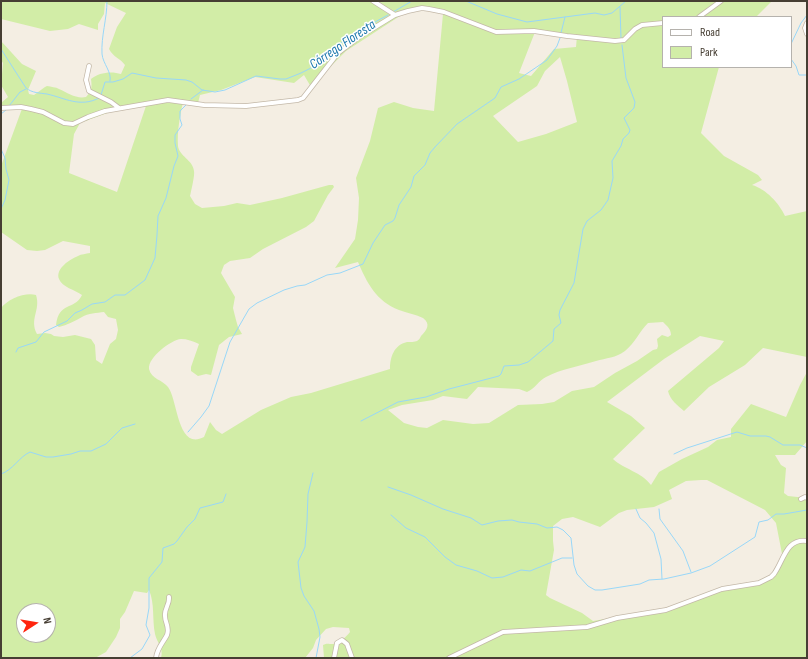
<!DOCTYPE html>
<meta charset="utf-8">
<style>
body{margin:0}
#map{position:relative;width:808px;height:659px;overflow:hidden;background:#f4eee3;font-family:"Sofia Sans Condensed",sans-serif}
canvas{display:block}
.frame{position:absolute;inset:0;border:2px solid #463e33;pointer-events:none}
.legend{position:absolute;left:662px;top:16px;width:130px;height:52px;box-sizing:border-box;background:#fff;border:1px solid #b5b2ad;margin:0;padding:5px 7px;list-style:none;font-size:12px;color:#463e33}
.legend li{display:flex;align-items:center;gap:8px;height:20px}
.legend b{width:20px;border:1px solid #b5b2ad}
.north{position:absolute;left:16px;top:603px;width:40px;height:40px;box-sizing:border-box;background:#fff;border:1px solid #b5b2ad;border-radius:50%;rotate:78deg;font-size:11px;font-weight:700;line-height:16px;text-align:center;color:#463e33}
.north::after{content:'';display:block;margin:auto;width:14px;height:18px;background:#ff250f;clip-path:polygon(50% 0,100% 100%,50% 72%,0 100%)}
</style>
<div id="map">
<canvas width="808" height="659"></canvas>
<div class="frame"></div>
<ul class="legend">
<li><b style="height:5px;background:#fff"></b>Road</li>
<li><b style="height:11px;background:#d2eda7"></b>Park</li>
</ul>
<div class="north">N</div>
</div>
<script>
const ctx = document.querySelector('canvas').getContext('2d');
ctx.lineJoin = 'round';
function fill(path, color) { ctx.fillStyle = color; ctx.fill(path, 'evenodd'); }
function strokePath(path, color, width, dash) { ctx.strokeStyle = color; ctx.lineWidth = width; ctx.lineCap = dash ? 'butt' : 'round'; ctx.setLineDash(dash || []); ctx.stroke(path); }
function drawText(font, color, halo, rows, align = 'center') {
  ctx.font = font + ' "Sofia Sans Condensed",sans-serif'; ctx.lineWidth = 3; ctx.setLineDash([]); ctx.textBaseline = 'middle'; ctx.strokeStyle = halo; ctx.fillStyle = color; for (const [text, x, y, turn = 0] of rows) {
    ctx.save(); ctx.translate(x, y); ctx.rotate((+turn || 0) * Math.PI / 180); ctx.textAlign = isNaN(turn) ? turn : align; if (halo) ctx.strokeText(text, 0, 0); ctx.fillText(text, 0, 0); ctx.restore();
  }
}
fill(new Path2D(`
 M 1,1 L 772,1 L 756,17 L 663,17 L 663,67 L 719,67 L 701,133 L 724,156 L 758,175 L 762,180 L 752,185 C 766,189 779,203 785,216 L 807,211 L 807,357 L 763,348 L 745,365 L 709,387 L 684,411 C 678,406 670,400 668,391 L 719,348 L 724,341 L 700,336 L 664,359 L 607,402 L 631,416 L 645,428 L 613,459 C 625,470 640,471 651,485 L 659,472 L 682,459 L 708,447 L 717,440 L 731,437 L 731,429 L 751,404 L 786,417 L 800,385 L 807,372 L 807,441 L 795,455 L 775,455 L 781,465 L 786,468 L 784,493 L 788,496 L 807,498 L 807,658 L 324,658 L 323,645 C 327,643 328,644 333,644 C 340,643 346,637 350,632 L 349,628 L 333,627 L 326,629 L 316,640 L 313,648 L 305,658 L 161,658 C 164,648 157,643 155,634 C 152,619 155,604 149,590 L 147,593 L 134,591 L 125,612 L 120,619 L 120,628 L 116,637 L 106,652 L 95,658 L 1,658 L 1,308 C 8,299 25,292 36,295 C 41,310 29,319 37,334 L 45,333 L 51,334 L 54,336 L 63,337 L 75,335 L 91,339 L 95,345 L 96,360 L 102,364 L 110,344 L 116,339 L 118,330 L 116,319 L 108,317 L 104,312 C 97,313 88,313 82,317 C 75,321 67,325 59,327 L 56,325 C 59,301 74,311 82,295 C 75,290 62,287 59,279 C 55,269 70,259 78,256 C 81,254 86,254 90,253 L 90,246 L 63,241 L 45,250 L 37,251 L 27,250 L 1,232 L 1,166 L 23,106 L 1,106 L 1,103 L 8,97 L 1,85 L 3,63 L 1,60 L 1,41 L 22,64 L 36,71 L 28,90 L 29,94 L 34,95 L 45,87 L 47,86 C 51,87 56,87 59,89 C 68,93 76,99 86,97 C 92,91 92,87 91,79 C 99,72 112,71 121,74 L 125,65 C 120,58 114,58 109,49 L 117,27 L 126,13 L 105,3 L 104,14 L 98,24 L 98,30 L 79,24 L 68,29 L 50,31 L 1,19 ZM 422,8 L 434,10 L 443,14 L 434,111 L 413,108 L 394,102 L 378,108 L 370,141 L 356,178 L 359,198 L 358,220 L 355,239 L 335,268 L 358,262 C 367,283 376,301 399,310 C 407,313 415,314 423,318 C 431,324 427,330 421,336 C 420,338 419,340 417,341 C 415,342 410,342 407,342 C 394,345 390,357 390,369 L 311,393 L 291,397 L 261,410 L 222,434 L 216,430 L 210,422 L 204,437 C 177,451 178,400 168,387 C 163,380 151,379 149,369 C 148,357 171,340 181,339 C 187,339 193,341 199,344 L 191,367 L 191,371 L 198,376 L 206,374 L 211,375 L 219,345 L 229,337 L 242,334 L 238,327 L 236,320 L 233,308 L 235,297 L 221,273 L 224,265 L 230,261 L 250,258 L 263,249 L 306,227 L 314,221 L 328,195 L 334,187 L 333,185 L 329,185 L 282,198 L 250,205 L 237,203 L 224,206 L 202,208 L 195,204 L 190,196 C 191,191 195,175 194,171 C 193,160 179,156 178,146 C 177,131 180,116 183,102 L 198,103 L 200,95 L 221,90 L 255,77 L 294,83 L 304,75 L 311,87 L 320,77 L 346,51 L 406,12 ZM 535,32 L 577,36 L 576,47 L 554,49 L 531,76 L 519,73 ZM 560,57 L 567,81 L 577,122 L 546,134 L 518,142 L 493,116 L 537,86 L 545,71 ZM 147,103 L 117,192 L 69,173 L 74,134 L 80,123 L 129,105 ZM 663,322 C 667,326 671,329 671,335 L 668,337 L 662,335 L 657,339 L 658,346 L 657,349 L 653,350 L 637,361 L 615,373 L 594,387 L 572,391 L 554,402 L 542,404 L 518,405 L 489,423 L 473,424 L 443,420 L 427,428 L 418,427 L 404,423 L 388,410 L 402,405 L 433,400 L 443,396 L 467,399 L 478,387 L 519,389 L 527,392 C 535,389 539,380 546,377 C 561,369 580,366 596,361 C 606,358 616,358 625,351 C 635,343 639,332 648,323 ZM 701,480 L 707,480 L 765,510 L 776,523 L 783,559 L 771,578 L 747,586 L 731,586 L 698,596 L 670,608 L 593,621 L 582,613 L 550,598 L 546,595 L 554,550 L 553,541 L 553,526 L 562,519 L 573,517 L 600,527 L 619,513 L 627,510 L 654,507 L 672,499 L 669,490 L 686,481 ZM 24,611 L 48,611 L 48,635 L 24,635 Z`), '#d2eda7');
strokePath(new Path2D(`
 M 107,1 C 107,19 101,36 102,54 C 103,64 112,72 110,81
 M 466,1 L 497,14 L 527,22 L 595,13 L 604,15 L 612,13 L 626,1
 M 620,7 L 621,38
 M 393,12 L 412,1
 M 561,33 L 565,17
 M 791,44 L 801,23 L 807,15
 M 1,49 L 26,88 C 32,93 40,93 47,94 C 65,98 80,108 99,98
 M 791,59 L 796,66 L 799,75 L 807,75
 M 101,95 L 105,82 L 113,82 L 123,79 L 132,73 L 156,78 L 186,80 L 192,82 L 202,90 L 215,92 L 225,90 L 256,76 L 280,79 L 286,79 L 301,73 L 317,65 L 343,41 L 360,30 L 388,15
 M 191,99 L 203,90
 M 9,106 L 20,92 L 26,89
 M 1,114 L 6,110
 M 1,149 L 5,158 L 6,169 L 9,180 L 5,200 L 1,209
 M 16,352 L 18,348 L 36,342 L 44,332 L 67,321 L 75,313 L 82,310 L 92,304 L 105,302 L 115,295 L 125,295 L 145,280 L 155,258 L 157,235 L 158,216 L 166,198 L 174,166 L 178,156 L 175,143 L 175,135 L 182,125 L 180,119 L 180,111 L 186,105
 M 361,421 L 398,402 L 426,397 L 449,389 L 499,376 L 501,374 L 504,366 L 519,365 L 528,362 L 553,341 L 554,329 L 561,323 L 559,315 L 560,310 L 574,283 L 583,229 L 587,221 L 601,210 L 608,200 L 613,178 L 612,161 L 621,146 L 623,139 L 629,133 L 630,130 L 624,118 L 634,108 L 635,102 L 626,78 L 622,45
 M 188,432 L 201,417 L 209,406 L 230,342 L 249,309 L 257,303 L 284,290 L 297,286 L 305,285 L 327,275 L 340,273 L 363,264 L 373,243 L 385,225 L 393,221 L 395,218 L 399,205 L 411,187 L 414,176 L 425,165 L 430,153 L 435,147 L 457,124 L 495,98 L 501,87 L 519,79 L 547,60 L 557,46 L 560,38
 M 674,454 L 687,448 L 737,432 L 750,436 L 766,436 L 770,437 L 783,445 L 800,445 L 807,448
 M 313,473 L 308,494 L 307,522 L 305,547 L 298,562 L 301,588 L 304,596 L 314,611 L 319,629 L 320,637 L 316,658
 M 1,474 C 13,470 19,457 30,452 L 46,457 L 53,457 L 71,454 L 80,451 L 91,451 L 106,444 L 122,428 L 135,424
 M 388,487 L 411,495 L 443,509 L 471,518 L 482,525 L 498,521 L 512,520 L 519,522 L 537,524 L 547,528 L 557,527 L 563,530 L 571,538 L 574,565 L 577,574 L 588,586 L 595,590 L 602,590 L 640,584 L 649,580 L 664,579 L 691,573 L 710,566 L 755,537 L 759,522 L 768,520 L 776,514 L 784,514 L 807,510
 M 636,509 L 640,518 L 646,523 L 654,533 L 661,559 L 662,579
 M 659,509 L 660,519 L 683,551 L 691,572
 M 391,515 L 406,528 L 425,537 L 445,557 L 456,565 L 477,571 L 492,578 L 503,577 L 521,570 L 530,571 L 562,558 L 572,558
 M 130,658 L 142,649 L 150,635 L 146,625 L 149,608 L 149,578 L 162,562 L 163,548 L 174,544 L 177,541 L 187,527 L 195,519 L 200,508 L 223,502 L 226,494`), '#98d7f8', 1);
const street = new Path2D(`
 M 373,1 L 395,15 L 408,11 L 422,8 L 429,9 L 444,12 L 496,32 L 534,31 L 567,36 L 615,41 L 624,40 L 635,29 L 642,25 L 663,23
 M 699,17 L 721,1
 M 807,23 L 805,28 L 807,34
 M 89,66 L 86,80 L 89,91 L 111,102 L 119,108
 M 1,108 L 21,107 L 31,109 L 43,112 L 64,123 L 73,124 L 88,117 L 105,111 L 168,100 L 204,105 L 246,106 L 298,100 L 303,98 L 338,53 L 359,37 L 395,15
 M 801,499 L 805,497 L 807,498
 M 156,658 C 157,648 163,643 167,635 C 170,627 165,623 165,616 C 164,609 170,604 169,597
 M 334,658 L 337,643 L 342,640 L 347,644 L 352,658
 M 449,658 L 503,632 L 587,627 L 617,618 L 666,610 L 722,589 L 759,583 L 771,577 L 774,574 C 784,560 786,538 807,541`);
strokePath(street, '#c3b8a8', 5.5);
strokePath(street, '#fff', 4);
drawText('italic 14px', '#1e79ad', '#fff', [
 ["Córrego Floresta",343,45,-34]
]);
</script>
